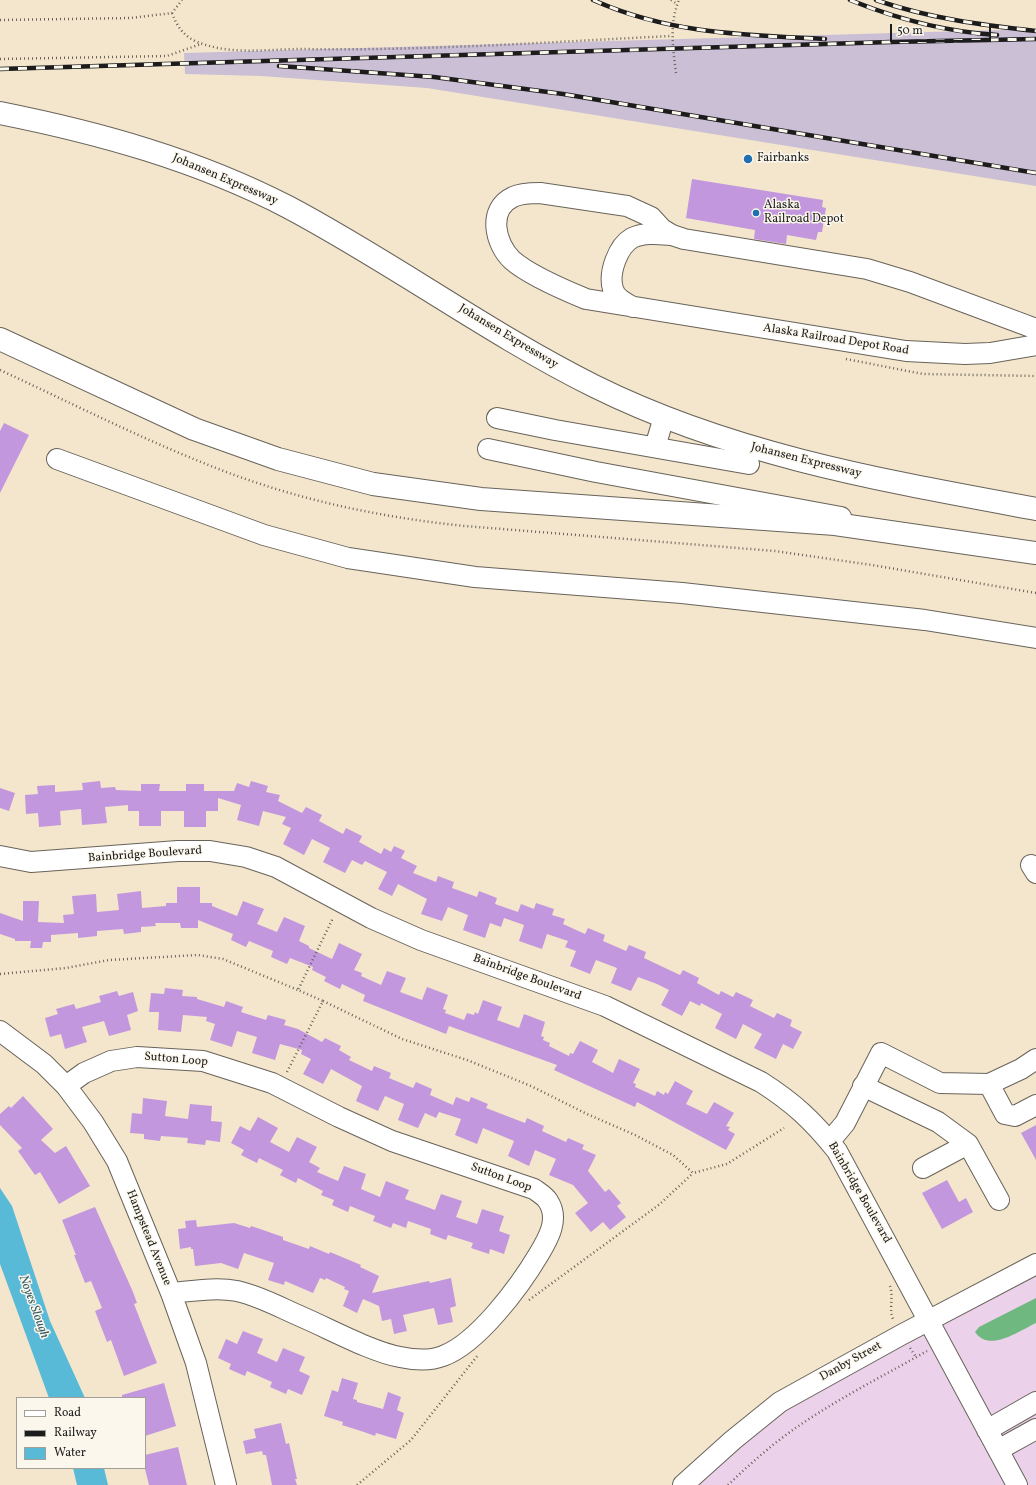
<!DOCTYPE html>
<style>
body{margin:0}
#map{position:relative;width:1036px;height:1485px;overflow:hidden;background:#f4e6cc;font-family:Vollkorn,serif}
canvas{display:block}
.legend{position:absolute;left:16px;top:1397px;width:130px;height:72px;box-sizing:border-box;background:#fbf7ec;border:1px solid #a29f99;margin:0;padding:5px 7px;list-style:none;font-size:12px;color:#1c1c1c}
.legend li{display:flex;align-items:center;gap:8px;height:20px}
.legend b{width:20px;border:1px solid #a29f99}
.scale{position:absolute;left:890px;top:24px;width:101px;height:18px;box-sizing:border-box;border:2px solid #1c1c1c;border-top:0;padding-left:5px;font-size:12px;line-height:14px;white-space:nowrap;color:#1c1c1c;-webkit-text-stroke:3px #fbf7ec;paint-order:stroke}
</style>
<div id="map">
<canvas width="1036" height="1485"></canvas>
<ul class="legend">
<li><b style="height:5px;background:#fff"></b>Road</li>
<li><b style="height:5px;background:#1c1c1c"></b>Railway</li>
<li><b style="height:11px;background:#59bad7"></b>Water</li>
</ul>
<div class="scale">50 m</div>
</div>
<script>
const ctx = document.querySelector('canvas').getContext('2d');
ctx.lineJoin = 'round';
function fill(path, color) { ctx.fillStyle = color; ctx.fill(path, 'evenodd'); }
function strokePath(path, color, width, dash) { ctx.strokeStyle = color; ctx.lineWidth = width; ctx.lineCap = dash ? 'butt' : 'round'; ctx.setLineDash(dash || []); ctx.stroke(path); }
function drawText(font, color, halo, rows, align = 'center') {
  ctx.font = font + ' Vollkorn,serif'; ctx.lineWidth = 3; ctx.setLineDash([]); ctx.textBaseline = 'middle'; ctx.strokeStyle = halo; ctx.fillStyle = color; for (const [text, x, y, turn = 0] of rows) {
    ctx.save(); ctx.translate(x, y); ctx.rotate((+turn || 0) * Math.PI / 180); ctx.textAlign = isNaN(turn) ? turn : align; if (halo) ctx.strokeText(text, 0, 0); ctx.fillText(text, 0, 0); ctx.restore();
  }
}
fill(new Path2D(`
 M 1036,1267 L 1036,1485 L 683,1485 L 733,1440 Z`), '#ecd1ea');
fill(new Path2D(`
 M 1036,29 L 1036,186 L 427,88 L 261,76 L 185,74 L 184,53 Z`), '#cbbfd5');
fill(new Path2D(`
 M 1036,1298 L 1036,1323 C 1019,1331 989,1353 975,1332 L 979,1327 Z`), '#6fb880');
fill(new Path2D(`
 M 0,1188 L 12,1206 L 50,1321 L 85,1398 L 49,1398 L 0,1264 Z
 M 73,1468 L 104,1468 L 108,1485 L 77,1485 Z`), '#59bad7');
fill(new Path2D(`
 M 692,179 L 823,200 L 822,207 L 826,208 L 822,232 L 818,232 L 816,240 L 787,235 L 786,244 L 754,239 L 755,230 L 686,218 Z
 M 4,423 L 29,435 L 0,493 L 0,431 Z
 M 100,781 L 101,788 L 115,787 L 116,790 L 141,791 L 141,784 L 160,784 L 159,791 L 186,791 L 186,784 L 204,784 L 204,791 L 234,791 L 237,783 L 249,787 L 251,781 L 268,786 L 266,792 L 280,795 L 278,801 L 302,813 L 306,807 L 322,815 L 319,821 L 343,834 L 346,828 L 362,836 L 359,842 L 381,854 L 384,848 L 391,852 L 394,846 L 405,851 L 401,858 L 417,866 L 413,873 L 436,882 L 438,876 L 454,882 L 452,888 L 477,897 L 479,891 L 497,898 L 495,904 L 518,912 L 521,904 L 534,909 L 536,903 L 554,909 L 552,915 L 565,919 L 563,924 L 585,934 L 588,928 L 605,935 L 603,941 L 626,951 L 629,945 L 646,952 L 644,958 L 680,975 L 683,970 L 699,978 L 697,983 L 719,995 L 721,991 L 733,997 L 736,992 L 753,1000 L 750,1006 L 774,1018 L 777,1013 L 792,1020 L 790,1026 L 802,1032 L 793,1049 L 783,1044 L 776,1059 L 754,1048 L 762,1034 L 743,1024 L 736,1039 L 715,1028 L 722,1014 L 701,1003 L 700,1006 L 690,1001 L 682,1016 L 661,1005 L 669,990 L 657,984 L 638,977 L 631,991 L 611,983 L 617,968 L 596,960 L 590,974 L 570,966 L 576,951 L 565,947 L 568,941 L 547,934 L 542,949 L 519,941 L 524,925 L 504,918 L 501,927 L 490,923 L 485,938 L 463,930 L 468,915 L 448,907 L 442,921 L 421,914 L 427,899 L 398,884 L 392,896 L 378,889 L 387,872 L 365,861 L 362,865 L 352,860 L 345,873 L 323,862 L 330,848 L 312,839 L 304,855 L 283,844 L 291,828 L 282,824 L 286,817 L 263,811 L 259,826 L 237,820 L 241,805 L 218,798 L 218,811 L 206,811 L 206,827 L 184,827 L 184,811 L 161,811 L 161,826 L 139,826 L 139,811 L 128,811 L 128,805 L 105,807 L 107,823 L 82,825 L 81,809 L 60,811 L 61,825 L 39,827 L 38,813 L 26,814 L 25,795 L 38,794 L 37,786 L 55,785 L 55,792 L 83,790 L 82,783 Z
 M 0,788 L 15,793 L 9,811 L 0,808 Z
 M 177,887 L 200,887 L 200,903 L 212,903 L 212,906 L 237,916 L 243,901 L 264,909 L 257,924 L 277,932 L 284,917 L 305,926 L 299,941 L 309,946 L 309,948 L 332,959 L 339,943 L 362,954 L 354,970 L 362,973 L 361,976 L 381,985 L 387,971 L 406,978 L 400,992 L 422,1000 L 427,987 L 448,995 L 443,1009 L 446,1010 L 445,1013 L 464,1020 L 467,1013 L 474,1015 L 475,1012 L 478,1014 L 483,1000 L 502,1007 L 497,1020 L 519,1028 L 524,1014 L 545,1022 L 541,1036 L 544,1037 L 543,1040 L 550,1043 L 549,1046 L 569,1056 L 570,1053 L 573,1054 L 580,1041 L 598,1050 L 592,1062 L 613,1073 L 619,1059 L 640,1069 L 633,1083 L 636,1084 L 635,1087 L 655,1096 L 657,1091 L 664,1095 L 665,1092 L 668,1094 L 675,1081 L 693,1091 L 686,1104 L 707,1114 L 714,1102 L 734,1113 L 726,1126 L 730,1127 L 728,1130 L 735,1134 L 726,1150 L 637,1102 L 635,1107 L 554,1070 L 557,1065 L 449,1026 L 446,1034 L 363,1001 L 365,995 L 342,984 L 340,989 L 324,981 L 326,977 L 312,970 L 313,967 L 290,958 L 287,964 L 271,957 L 273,951 L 249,941 L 246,947 L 231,940 L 233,934 L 198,920 L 198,928 L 181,928 L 180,923 L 155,923 L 156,926 L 141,927 L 141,932 L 124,934 L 123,929 L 97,931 L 97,936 L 78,938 L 78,933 L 51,935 L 51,942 L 43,942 L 42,948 L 30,948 L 31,941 L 15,941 L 15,939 L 0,934 L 0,913 L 23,921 L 23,901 L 39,901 L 38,922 L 64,923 L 63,915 L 74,914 L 72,896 L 96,894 L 97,912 L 119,910 L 117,894 L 141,891 L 142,908 L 166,906 L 166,903 L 177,903 Z
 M 165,988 L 183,990 L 182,996 L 197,997 L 197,999 L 224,1007 L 226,1001 L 243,1007 L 241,1012 L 266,1020 L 268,1015 L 286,1020 L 284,1025 L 298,1029 L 322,1042 L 325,1038 L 341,1046 L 339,1050 L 351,1057 L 349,1060 L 372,1071 L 374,1066 L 391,1073 L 389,1078 L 413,1088 L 416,1082 L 432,1089 L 430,1095 L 453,1105 L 456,1097 L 469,1102 L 471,1097 L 488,1104 L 486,1108 L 525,1123 L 527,1118 L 544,1126 L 542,1131 L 566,1142 L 568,1138 L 584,1145 L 582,1149 L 596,1155 L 588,1171 L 605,1192 L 609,1189 L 621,1203 L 617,1206 L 626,1217 L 610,1230 L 603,1222 L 591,1232 L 575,1213 L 588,1203 L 573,1185 L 549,1175 L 556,1159 L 535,1150 L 529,1166 L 508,1156 L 514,1141 L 483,1128 L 477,1144 L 455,1135 L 461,1119 L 439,1112 L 436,1118 L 425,1113 L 418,1128 L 398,1120 L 404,1104 L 385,1096 L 378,1111 L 356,1101 L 362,1086 L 331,1069 L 323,1084 L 303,1074 L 311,1059 L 301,1054 L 302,1050 L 280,1044 L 275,1060 L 252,1053 L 257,1037 L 237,1031 L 232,1047 L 210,1040 L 215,1024 L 206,1021 L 207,1017 L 183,1015 L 181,1032 L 158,1030 L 159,1012 L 149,1012 L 151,993 L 164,994 Z
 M 117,991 L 119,996 L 133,992 L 138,1011 L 127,1015 L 131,1030 L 109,1036 L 104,1021 L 82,1027 L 87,1042 L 65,1049 L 61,1034 L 50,1037 L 45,1018 L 58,1014 L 56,1009 L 74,1004 L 76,1009 L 101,1002 L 99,996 Z
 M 23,1096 L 53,1129 L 41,1140 L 55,1153 L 66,1146 L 90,1186 L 59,1204 L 40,1172 L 35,1175 L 18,1151 L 22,1148 L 0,1125 L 0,1114 L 9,1106 L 11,1108 Z
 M 143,1098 L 167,1101 L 165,1116 L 188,1119 L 190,1104 L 212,1106 L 211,1121 L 222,1122 L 220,1142 L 206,1140 L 205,1145 L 187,1143 L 188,1138 L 161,1136 L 160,1141 L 144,1139 L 144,1134 L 130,1133 L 132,1113 L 142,1114 Z
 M 258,1117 L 278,1128 L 270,1142 L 289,1152 L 297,1137 L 317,1147 L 309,1162 L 320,1168 L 317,1172 L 338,1181 L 344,1166 L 366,1174 L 361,1189 L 380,1197 L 386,1181 L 409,1190 L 405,1199 L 435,1210 L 441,1194 L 462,1201 L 456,1217 L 477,1224 L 482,1209 L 504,1216 L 499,1231 L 510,1235 L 504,1254 L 490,1249 L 489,1254 L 471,1248 L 473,1243 L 448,1235 L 446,1240 L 430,1234 L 431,1229 L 408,1221 L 406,1228 L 393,1223 L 391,1228 L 373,1221 L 375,1216 L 350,1206 L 348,1212 L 332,1205 L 334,1200 L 321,1195 L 323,1191 L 298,1178 L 296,1183 L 280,1175 L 283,1170 L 259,1158 L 257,1163 L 241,1155 L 244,1150 L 231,1143 L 240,1126 L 250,1131 Z
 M 1036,1125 L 1036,1160 L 1021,1133 Z
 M 947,1180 L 959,1202 L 966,1198 L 973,1212 L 942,1229 L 922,1193 Z
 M 95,1207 L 133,1292 L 137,1303 L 134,1304 L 157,1363 L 124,1376 L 111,1340 L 107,1342 L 95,1311 L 102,1308 L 91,1281 L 85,1283 L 74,1255 L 76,1255 L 62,1220 Z
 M 196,1220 L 197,1227 L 234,1223 L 250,1228 L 251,1226 L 263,1230 L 283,1237 L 283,1240 L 309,1249 L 310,1246 L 329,1254 L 330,1252 L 361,1265 L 360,1267 L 379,1276 L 372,1293 L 429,1281 L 430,1283 L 451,1278 L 456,1306 L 450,1308 L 453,1322 L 438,1325 L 434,1308 L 403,1315 L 407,1331 L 394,1334 L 391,1319 L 382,1321 L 379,1306 L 363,1299 L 357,1313 L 343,1306 L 349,1291 L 344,1289 L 345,1287 L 326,1278 L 325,1280 L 320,1278 L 313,1293 L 285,1281 L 284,1285 L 268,1280 L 274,1263 L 244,1253 L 238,1269 L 221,1263 L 195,1266 L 193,1249 L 191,1249 L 191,1247 L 180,1249 L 178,1229 L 186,1228 L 185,1221 Z
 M 243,1331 L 263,1339 L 257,1353 L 277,1362 L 283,1348 L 305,1357 L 299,1371 L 310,1376 L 302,1395 L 288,1389 L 286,1394 L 270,1387 L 272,1382 L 247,1371 L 245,1376 L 229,1369 L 231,1364 L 218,1358 L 226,1339 L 237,1344 Z
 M 342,1378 L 358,1383 L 353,1399 L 357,1400 L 357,1402 L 383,1409 L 388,1392 L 401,1397 L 397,1410 L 404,1413 L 396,1439 L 376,1433 L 375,1436 L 364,1432 L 342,1425 L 343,1422 L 324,1416 L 332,1390 L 338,1392 Z
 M 164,1383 L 176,1426 L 145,1436 L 145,1398 L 122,1398 L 122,1395 Z
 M 281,1423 L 286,1444 L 289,1443 L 297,1479 L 295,1479 L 297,1485 L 272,1485 L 266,1455 L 263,1455 L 262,1451 L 246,1454 L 243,1441 L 256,1438 L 254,1429 Z
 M 178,1447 L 187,1485 L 149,1485 L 145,1469 L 145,1455 Z`), '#c297dd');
const minor = new Path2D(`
 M 633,307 C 625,303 615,298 613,289 C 608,273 618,246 632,238 C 644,232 659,234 672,235
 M 1036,329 L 910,282 L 867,269 L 684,239 L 672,235 L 662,229 L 651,217 L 627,206 L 540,193 C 532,193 521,193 513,197 C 487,209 495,244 512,260 C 529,275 564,290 586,299 L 906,351 L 965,354 L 990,353 L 1036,345
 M 497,418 L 555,430 L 749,464
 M 655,447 L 664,417
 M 488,449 L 596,472 L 841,517
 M 57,459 L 264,535 L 348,558 L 475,577 L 682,593 L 925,620 L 1036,638
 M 0,856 L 31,862 L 178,851 L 210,851 L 246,857 L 276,867 L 371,918 L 421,940 L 605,1006 L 761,1082 C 794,1103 813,1121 837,1151 L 1017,1485
 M 1031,865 L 1036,873
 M 0,1031 L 44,1064 L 66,1086 L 93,1122 L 117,1161 L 171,1293 L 196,1363 L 226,1485
 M 989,1084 L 1005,1114 L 1015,1116 L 1036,1105
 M 66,1086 L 84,1073 L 111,1061 L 137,1057 L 203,1061 L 272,1083 L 339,1117 L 392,1141 L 534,1189 C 538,1192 545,1196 548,1201 C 560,1219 548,1239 539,1254 C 520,1286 478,1343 443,1356 C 430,1361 414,1360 400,1357 C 372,1352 330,1329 302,1317 C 281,1308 260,1296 237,1291 C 216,1287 193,1291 171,1293
 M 863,1086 L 938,1122 L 968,1144 L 999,1200
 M 830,1141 L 845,1123 L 881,1053 L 940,1083 L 989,1084 L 1021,1069 L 1036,1059
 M 923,1168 L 968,1144
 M 987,1430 L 1036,1402
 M 998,1450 L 1036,1429
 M 683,1485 L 733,1440 L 780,1402 L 901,1335 L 1036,1264`);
const highway = new Path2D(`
 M 0,113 C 100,133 197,160 288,207 C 392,262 488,333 594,386 C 733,455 885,481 1036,509
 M 0,339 L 194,429 L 278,459 L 373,484 L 481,499 L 835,524 L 1036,553`);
strokePath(minor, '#68635a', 22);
strokePath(highway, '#68635a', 24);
strokePath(new Path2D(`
 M 671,0 L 677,4
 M 172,13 C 178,29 186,39 203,44 C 235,55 269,49 302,49 C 425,51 548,42 671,36
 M 0,20 L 131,18 L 172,13 L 182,0
 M 0,59 L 167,56 L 201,44
 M 676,73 C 673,48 669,24 679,0
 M 846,359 L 923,374 L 1036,376
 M 0,370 C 69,402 136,436 206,464 C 289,498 376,517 465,526 L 775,551 L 872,565 L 1036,593
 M 0,974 L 66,968 L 109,960 L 198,955 L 223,959 L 298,990
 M 323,1001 L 402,1039 L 467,1060 L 531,1086 L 587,1114 L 635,1135 L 673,1155 L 693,1173 L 727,1164 L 784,1128
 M 287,1072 L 323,1001 L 298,990 L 333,918
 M 890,1286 C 894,1298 888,1311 894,1321
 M 529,1300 L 660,1204 L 693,1173
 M 910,1348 L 916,1357
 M 357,1485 L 411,1440 L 478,1355
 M 728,1485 C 752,1462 778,1439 806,1421 C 845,1395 887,1374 927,1351`), '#68635a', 2.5, [1, 3]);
strokePath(minor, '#fff', 20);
strokePath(highway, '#fff', 22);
const rail = new Path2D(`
 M 593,0 C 669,34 744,35 825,39
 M 850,0 C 897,19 946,32 997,35
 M 876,0 C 928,18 981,25 1036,31
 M 279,66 L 434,77 L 563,94 L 1036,173
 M 0,69 L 891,42 L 1036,39`);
strokePath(rail, '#1c1c1c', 4.5);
strokePath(rail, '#fbf7ec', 3, [9]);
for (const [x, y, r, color] of [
 [748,159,5,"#1f6fb2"],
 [756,213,4,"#1f6fb2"]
]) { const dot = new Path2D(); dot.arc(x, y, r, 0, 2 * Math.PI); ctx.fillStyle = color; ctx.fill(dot); strokePath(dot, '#fbf7ec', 1.5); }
drawText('12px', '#1c1c1c', '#fbf7ec', [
 ["Fairbanks",757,159],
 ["Alaska",764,206],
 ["Railroad Depot",764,220]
], 'left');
drawText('12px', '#1c1c1c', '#fbf7ec', [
 ["Johansen Expressway",225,180,23],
 ["Johansen Expressway",508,337,31],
 ["Alaska Railroad Depot Road",836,340,9],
 ["Johansen Expressway",806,461,14],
 ["Bainbridge Boulevard",145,855,-4],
 ["Bainbridge Boulevard",527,978,20],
 ["Sutton Loop",176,1060,5],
 ["Sutton Loop",501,1178,20],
 ["Bainbridge Boulevard",859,1193,60],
 ["Hampstead Avenue",148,1238,68],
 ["Danby Street",851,1362,-29]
]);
drawText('italic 13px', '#345b67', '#fbf7ec', [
 ["Noyes Slough",33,1307,70]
]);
</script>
